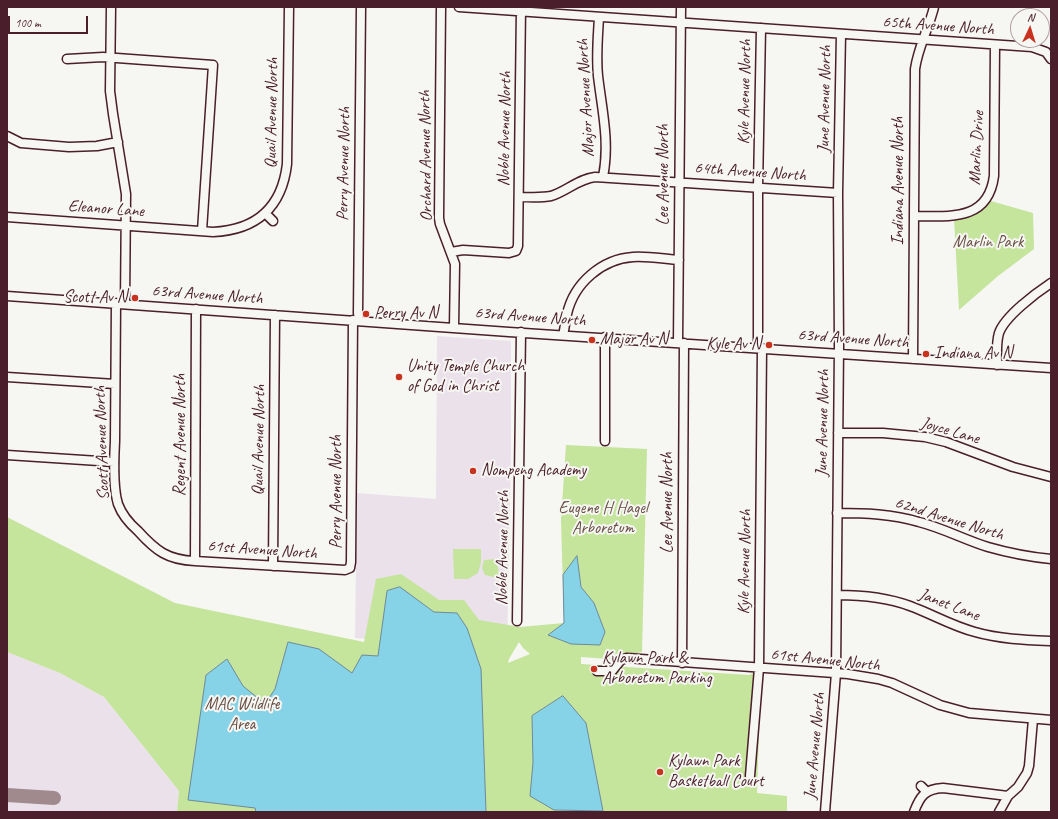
<!DOCTYPE html>
<style>
body{margin:0}
#map{position:relative;width:1058px;height:819px;overflow:hidden;background:#f6f6f2;font-family:Caveat,sans-serif}
canvas{display:block}
.frame{position:absolute;inset:0;border:8px solid #4a1f2b;pointer-events:none}
.north{position:absolute;left:1010px;top:8px;width:40px;height:40px;box-sizing:border-box;background:#f6f6f2;border:1px solid #b1a0a2;border-radius:50%;rotate:4deg;font-size:11px;font-weight:700;line-height:16px;text-align:center;color:#4a1f2b}
.north::after{content:'';display:block;margin:auto;width:14px;height:18px;background:#c8321e;clip-path:polygon(50% 0,100% 100%,50% 72%,0 100%)}
.scale{position:absolute;left:8px;top:16px;width:80px;height:18px;box-sizing:border-box;border:2px solid #4a1f2b;border-top:0;padding-left:5px;font-size:12px;line-height:14px;white-space:nowrap;color:#4a1f2b;-webkit-text-stroke:3px #f6f6f2;paint-order:stroke}
</style>
<div id="map">
<canvas width="1058" height="819"></canvas>
<div class="frame"></div>
<div class="north">N</div>
<div class="scale">100 m</div>
</div>
<script>
const ctx = document.querySelector('canvas').getContext('2d');
ctx.lineJoin = 'round';
function fill(path, color) { ctx.fillStyle = color; ctx.fill(path, 'evenodd'); }
function strokePath(path, color, width, dash) { ctx.strokeStyle = color; ctx.lineWidth = width; ctx.lineCap = dash ? 'butt' : 'round'; ctx.setLineDash(dash || []); ctx.stroke(path); }
function drawText(font, color, halo, rows, align = 'center') {
  ctx.font = font + ' Caveat,sans-serif'; ctx.lineWidth = 4; ctx.setLineDash([]); ctx.textBaseline = 'middle'; ctx.strokeStyle = halo; ctx.fillStyle = color; for (const [text, x, y, turn = 0] of rows) {
    ctx.save(); ctx.translate(x, y); ctx.rotate((+turn || 0) * Math.PI / 180); ctx.textAlign = isNaN(turn) ? turn : align; if (halo) ctx.strokeText(text, 0, 0); ctx.fillText(text, 0, 0); ctx.restore();
  }
}
fill(new Path2D(`
 M 437,336 L 511,341 L 511,448 L 507,649 L 355,638 L 357,493 L 436,499 Z
 M 7,652 L 60,673 L 104,697 L 179,791 L 177,812 L 7,812 Z`), '#ebe1eb');
fill(new Path2D(`
 M 991,201 L 1033,213 L 1034,249 L 998,276 L 959,310 L 954,219 C 972,217 978,213 991,201 Z
 M 566,445 L 647,449 L 642,652 L 609,659 L 581,657 L 581,664 L 749,675 L 754,673 L 761,677 L 757,793 L 787,796 L 787,812 L 177,812 L 179,791 L 104,697 L 60,673 L 7,652 L 7,517 L 175,603 L 364,642 L 376,579 L 401,574 L 439,600 L 464,600 L 479,620 L 520,627 L 564,623 L 561,520 ZM 519,642 L 523,648 L 530,654 L 508,663 L 509,659 Z
 M 453,549 L 481,549 L 481,562 L 478,573 L 468,579 L 454,579 Z
 M 497,559 L 499,577 L 493,577 L 485,575 L 482,568 L 484,560 Z`), '#c5e49c');
const water = new Path2D(`
 M 577,556 L 581,587 L 594,603 L 605,632 L 600,645 L 571,644 L 548,635 L 564,623 L 563,575 Z
 M 400,587 L 434,612 L 457,613 L 467,628 L 481,669 L 486,812 L 256,812 L 255,808 L 188,800 L 206,675 L 227,659 L 243,686 L 265,704 L 275,689 L 288,642 L 319,649 L 352,673 L 362,655 L 378,656 L 387,591 Z
 M 563,696 L 586,723 L 603,811 L 554,810 L 530,796 L 533,763 L 532,716 Z`);
fill(water, '#86d2e6');
strokePath(water, '#6e8a9b', 1);
strokePath(new Path2D(`
 M 7,795 L 54,798`), '#a08a8e', 14);
const minor = new Path2D(`
 M 111,7 L 110,91 L 113,114 L 126,194 L 125,304
 M 441,7 L 439,218 L 440,224 L 455,264 L 454,327
 M 459,7 L 1032,47 L 1046,52 L 1051,59
 M 599,17 C 598,36 596,56 598,76 C 602,110 610,142 603,177
 M 67,59 L 103,57 L 213,65 L 202,231
 M 7,136 L 21,143 L 69,147 L 97,146 L 118,142
 M 519,197 C 530,197 541,198 551,196 C 567,191 578,179 595,177 L 838,193
 M 266,214 L 273,221
 M 914,216 C 949,216 988,222 994,176 L 995,45
 M 7,217 L 213,232 C 257,230 282,207 287,164 L 289,7
 M 451,252 L 463,250 L 509,253 L 516,251 L 518,246 L 521,7
 M 7,296 L 509,332 L 1051,368
 M 116,303 C 116,349 115,395 115,441 C 114,459 113,488 118,504 C 122,515 130,524 138,531 C 156,551 168,560 195,561 L 345,570 L 350,568 L 351,562 L 353,320
 M 359,320 L 358,313 L 361,7
 M 563,335 C 565,328 565,321 567,314 C 574,283 602,259 633,257 C 648,256 664,259 679,260
 M 605,337 L 605,441
 M 678,342 L 681,7
 M 758,348 L 758,188 L 761,28
 M 913,359 L 915,69 C 918,47 929,28 934,7
 M 997,365 C 997,354 996,343 999,333 C 1005,316 1036,293 1051,283
 M 7,377 L 115,384
 M 838,433 L 883,433 L 925,437 L 946,442 L 1013,467 L 1051,477
 M 7,455 L 114,462
 M 837,513 C 865,513 892,514 919,522 C 943,528 965,540 988,547 C 1009,553 1030,557 1051,559
 M 195,561 L 196,309
 M 273,566 L 275,315
 M 837,595 C 862,595 886,597 910,606 C 932,614 952,626 975,632 C 999,639 1026,640 1051,641
 M 517,621 L 521,332
 M 682,663 L 684,343
 M 597,671 L 612,671 L 621,660 L 627,658 L 848,674 L 878,679 L 892,683 L 940,705 L 969,713 L 1051,720
 M 750,776 L 759,668 L 762,348
 M 921,786 L 927,792
 M 825,812 L 836,673 L 839,346 L 838,193 L 841,34
 M 914,812 C 920,796 925,789 943,788 L 1008,796
 M 999,812 L 1008,796 L 1018,787 L 1027,773 L 1029,766 L 1033,719`);
strokePath(minor, '#4a1f2b', 11);
strokePath(minor, '#f6f6f2', 8);
for (const [x, y, r, color] of [
 [135,298,4,"#c8321e"],
 [366,314,4,"#c8321e"],
 [592,340,4,"#c8321e"],
 [769,345,4,"#c8321e"],
 [926,354,4,"#c8321e"],
 [399,377,4,"#c8321e"],
 [473,471,4,"#c8321e"],
 [594,669,4,"#c8321e"],
 [660,772,4,"#c8321e"]
]) { const dot = new Path2D(); dot.arc(x, y, r, 0, 2 * Math.PI); ctx.fillStyle = color; ctx.fill(dot); strokePath(dot, '#f6f6f2', 1.5); }
drawText('17px', '#4a1f2b', '#f6f6f2', [
 ["65th Avenue North",938,26,4],
 ["Kyle Avenue North",745,92,-89],
 ["Major Avenue North",586,98,-93],
 ["June Avenue North",825,99,-89],
 ["Quail Avenue North",272,113,-89],
 ["Noble Avenue North",505,129,-89],
 ["Marlin Drive",977,148,-87],
 ["Orchard Avenue North",426,156,-91],
 ["Perry Avenue North",344,164,-89],
 ["64th Avenue North",750,172,4],
 ["Lee Avenue North",664,175,-90],
 ["Indiana Avenue North",899,181,-90],
 ["Eleanor Lane",106,209,4],
 ["63rd Avenue North",207,295,4],
 ["63rd Avenue North",530,317,4],
 ["63rd Avenue North",853,339,4],
 ["June Avenue North",823,423,-89],
 ["Joyce Lane",950,431,16],
 ["Regent Avenue North",181,435,-90],
 ["Quail Avenue North",259,440,-89],
 ["Scott Avenue North",102,443,-92],
 ["Perry Avenue North",337,492,-90],
 ["Lee Avenue North",668,503,-90],
 ["62nd Avenue North",949,519,17],
 ["Noble Avenue North",503,548,-89],
 ["61st Avenue North",262,550,4],
 ["Kyle Avenue North",745,562,-89],
 ["Janet Lane",949,605,21],
 ["61st Avenue North",825,660,6],
 ["June Avenue North",815,746,-85]
]);
drawText('17px', '#695047', '#f6f6f2', [
 ["Marlin Park",988,243],
 ["Eugene H Hagel",603,509],
 ["Arboretum",603,529],
 ["MAC Wildlife",242,705],
 ["Area",242,725]
]);
drawText('17px', '#4a1f2b', '#f6f6f2', [
 ["Scott Av N",127,298,"right"],
 ["Perry Av N",374,314],
 ["Major Av N",600,340],
 ["Kyle Av N",761,345,"right"],
 ["Indiana Av N",934,354],
 ["Unity Temple Church",407,367],
 ["of God in Christ",407,387],
 ["Nompeng Academy",481,471],
 ["Kylawn Park &",602,659],
 ["Arboretum Parking",602,679],
 ["Kylawn Park",668,762],
 ["Basketball Court",668,782]
], 'left');
</script>
